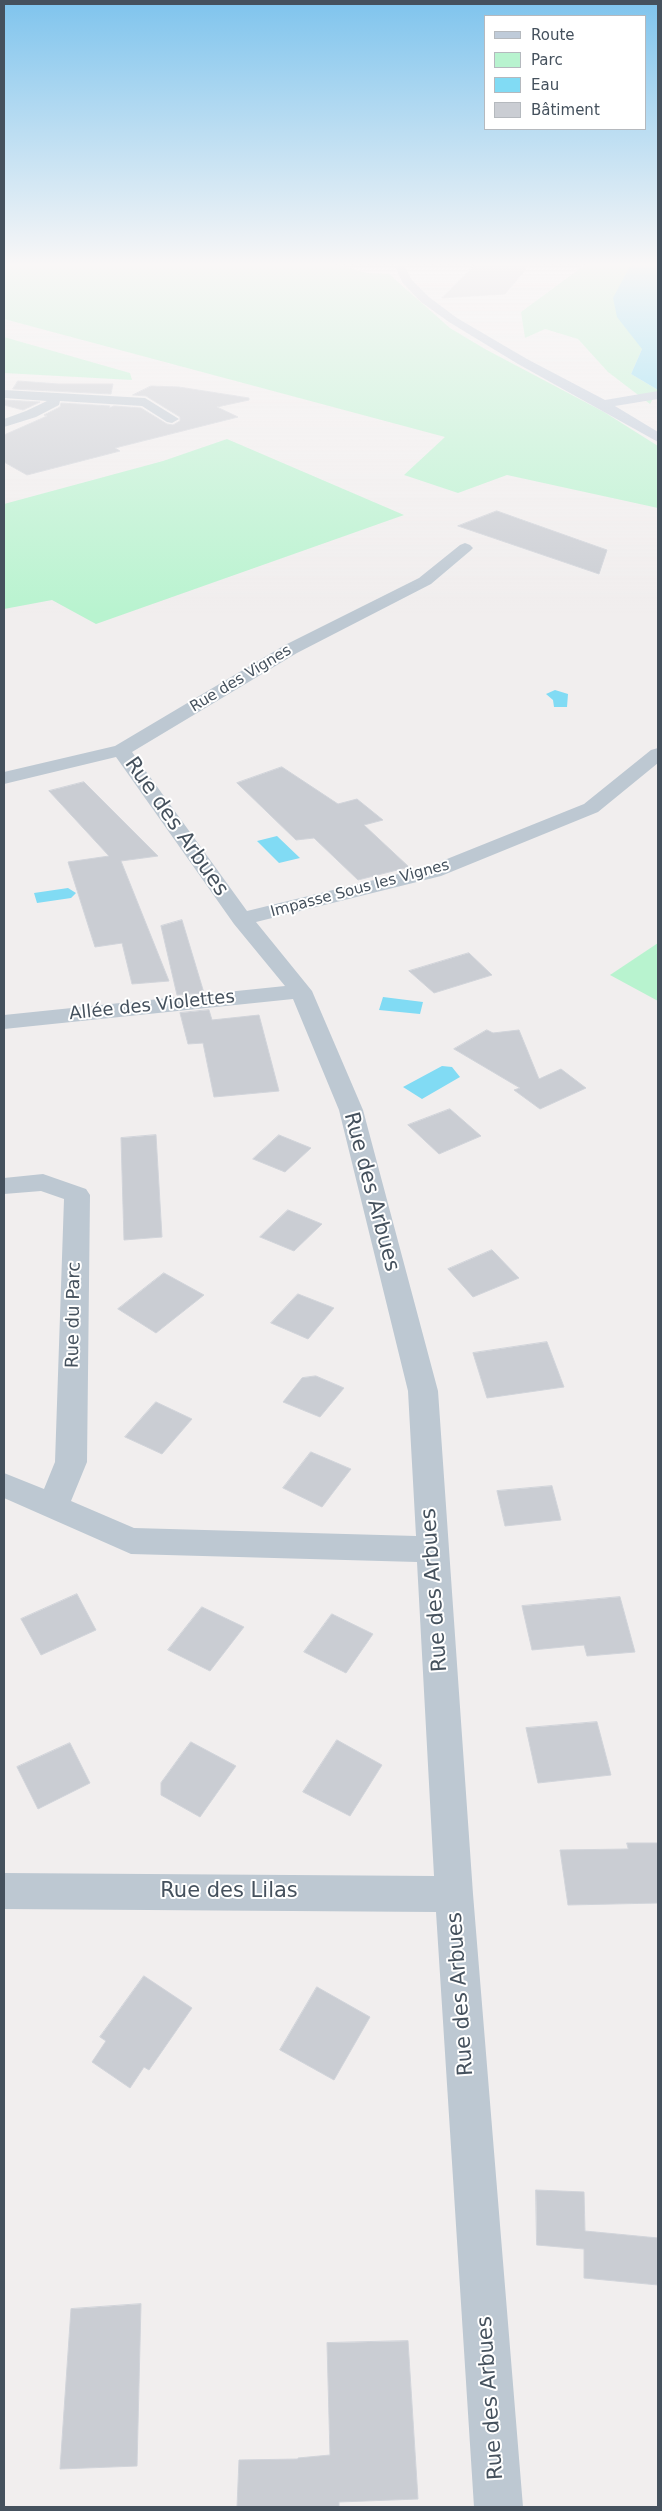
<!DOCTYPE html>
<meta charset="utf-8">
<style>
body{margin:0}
#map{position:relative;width:662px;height:2511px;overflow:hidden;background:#f1eeee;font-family:"DejaVu Sans",sans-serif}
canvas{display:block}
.frame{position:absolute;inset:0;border:5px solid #45515d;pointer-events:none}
.legend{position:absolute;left:484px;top:15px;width:162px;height:115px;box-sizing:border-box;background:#fff;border:1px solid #b5b9be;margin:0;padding:6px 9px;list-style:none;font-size:15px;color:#45515d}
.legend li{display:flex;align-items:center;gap:10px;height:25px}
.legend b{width:25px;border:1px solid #b5b9be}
</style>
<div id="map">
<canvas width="662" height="2511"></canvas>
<div class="frame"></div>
<ul class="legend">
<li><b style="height:6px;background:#bfcbd9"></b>Route</li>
<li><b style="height:14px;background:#b8f3cf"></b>Parc</li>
<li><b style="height:14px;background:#81dbf4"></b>Eau</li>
<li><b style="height:14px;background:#cacdd3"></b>Bâtiment</li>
</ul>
</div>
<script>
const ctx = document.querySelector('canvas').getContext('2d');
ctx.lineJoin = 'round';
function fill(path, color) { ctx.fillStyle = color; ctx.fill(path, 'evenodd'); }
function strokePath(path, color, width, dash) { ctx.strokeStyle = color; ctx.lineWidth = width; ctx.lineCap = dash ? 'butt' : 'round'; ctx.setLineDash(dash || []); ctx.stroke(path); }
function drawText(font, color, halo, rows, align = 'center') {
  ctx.font = font + ' "DejaVu Sans",sans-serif'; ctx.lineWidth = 4; ctx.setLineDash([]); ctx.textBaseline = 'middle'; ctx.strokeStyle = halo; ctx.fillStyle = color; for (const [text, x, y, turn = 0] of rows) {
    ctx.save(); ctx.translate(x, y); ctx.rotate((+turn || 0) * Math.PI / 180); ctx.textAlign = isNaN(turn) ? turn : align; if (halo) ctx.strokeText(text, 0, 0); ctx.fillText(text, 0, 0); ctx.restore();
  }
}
fill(new Path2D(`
 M 4,264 L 334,264 L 367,273 L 389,274 L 450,328 L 485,349 L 604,412 L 658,446 L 658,508 L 507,475 L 458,493 L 404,475 L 445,437 L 4,319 Z
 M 586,264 L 637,264 L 629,268 L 642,349 L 631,374 L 658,390 L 650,404 L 608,372 L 578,339 L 545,329 L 525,338 L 521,312 Z
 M 4,337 L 130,373 L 132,380 L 4,373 Z
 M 227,439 L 404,515 L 96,624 L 52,600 L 4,609 L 4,504 L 163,461 Z
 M 658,943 L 658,1001 L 610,975 Z`), '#b8f3cf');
fill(new Path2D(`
 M 637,264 L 658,264 L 658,390 L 631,374 L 642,349 L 617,317 L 613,298 L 629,268 Z
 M 555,690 L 568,694 L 567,707 L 554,707 L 553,700 L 546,694 Z
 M 277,836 L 300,858 L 279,863 L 257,841 Z
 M 68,888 L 76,893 L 71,898 L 37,903 L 34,893 Z
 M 383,997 L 423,1002 L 420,1014 L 379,1010 Z
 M 442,1066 L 452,1067 L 460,1077 L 422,1099 L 403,1087 Z`), '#81dbf4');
const building = new Path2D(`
 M 476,264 L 530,264 L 505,294 L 442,298 Z
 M 18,381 L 59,384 L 113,384 L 111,394 L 13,389 Z
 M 151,386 L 179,387 L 249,398 L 249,400 L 217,407 L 238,417 L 115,448 L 120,451 L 27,475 L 4,462 L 4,435 L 47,416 L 44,415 L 60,407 L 61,403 L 110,406 L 109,408 L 114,406 L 141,408 L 167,424 L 173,425 L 180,421 L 180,417 L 146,396 L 133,395 Z
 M 4,400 L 40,402 L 23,410 L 4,405 Z
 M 497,511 L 607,550 L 599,574 L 458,526 Z
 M 282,767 L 338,804 L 357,799 L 383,820 L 364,825 L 409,867 L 358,880 L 314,838 L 296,840 L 237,783 Z
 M 84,782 L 158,856 L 121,861 L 169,981 L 132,984 L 122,943 L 95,947 L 68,862 L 109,856 L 49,791 Z
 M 182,920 L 204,993 L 177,995 L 161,926 Z
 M 469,953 L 492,975 L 434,993 L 409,971 Z
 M 209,1010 L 212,1020 L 259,1015 L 279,1091 L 214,1097 L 203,1043 L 188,1044 L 180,1013 Z
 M 487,1030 L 493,1033 L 519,1030 L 539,1079 L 561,1069 L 586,1088 L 540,1109 L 514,1090 L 520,1088 L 454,1049 Z
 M 450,1109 L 481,1136 L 439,1154 L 408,1125 Z
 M 156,1135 L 162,1237 L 124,1240 L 121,1138 Z
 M 279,1135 L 311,1148 L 285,1172 L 253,1159 Z
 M 288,1210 L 322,1224 L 294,1251 L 260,1237 Z
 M 492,1250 L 519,1278 L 473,1297 L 448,1269 Z
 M 164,1273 L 204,1295 L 156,1333 L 118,1309 Z
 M 298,1294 L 334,1308 L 308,1339 L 271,1323 Z
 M 547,1342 L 564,1387 L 487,1398 L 473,1353 Z
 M 316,1376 L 344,1388 L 320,1417 L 283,1402 L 302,1378 Z
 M 156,1402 L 192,1419 L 162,1454 L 125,1437 Z
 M 311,1452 L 351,1469 L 322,1507 L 283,1488 Z
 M 552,1486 L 561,1520 L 505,1526 L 497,1491 Z
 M 77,1594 L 96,1630 L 41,1655 L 21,1619 Z
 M 620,1597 L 635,1652 L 587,1656 L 584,1645 L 532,1650 L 522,1606 Z
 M 202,1607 L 244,1627 L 210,1671 L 168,1650 Z
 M 332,1614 L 373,1634 L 346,1673 L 304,1652 Z
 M 597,1722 L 611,1775 L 538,1783 L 526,1728 Z
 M 337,1740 L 382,1765 L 350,1816 L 303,1792 Z
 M 191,1742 L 236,1766 L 200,1817 L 161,1795 L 161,1783 Z
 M 70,1743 L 90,1783 L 38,1809 L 17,1767 Z
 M 627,1843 L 658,1843 L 658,1903 L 568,1905 L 560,1850 L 628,1849 Z
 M 144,1976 L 192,2008 L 149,2070 L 144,2067 L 130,2088 L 92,2062 L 106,2041 L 100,2037 Z
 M 317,1987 L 370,2017 L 334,2080 L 280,2050 Z
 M 536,2190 L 584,2192 L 585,2231 L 658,2238 L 658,2285 L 584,2278 L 584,2249 L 537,2245 Z
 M 141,2304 L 137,2466 L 60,2469 L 71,2309 Z
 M 408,2341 L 418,2499 L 339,2502 L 339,2507 L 237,2507 L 239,2460 L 298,2459 L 298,2458 L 330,2455 L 327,2343 Z`);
fill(building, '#cacdd3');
strokePath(building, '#d1d4da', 1);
fill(new Path2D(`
 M 4,390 L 145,398 L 179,419 L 172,423 L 167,422 L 142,406 L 60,401 L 59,405 L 36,417 L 4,427 L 4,419 L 26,411 L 47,401 L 4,398 Z
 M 465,543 L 470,545 L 473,548 L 470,551 L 431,584 L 297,653 L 132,752 L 247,911 L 427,867 L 584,804 L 651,750 L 658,748 L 658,763 L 598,812 L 441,876 L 256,922 L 312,991 L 363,1110 L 438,1391 L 473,1894 L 523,2507 L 474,2507 L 436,1912 L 4,1909 L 4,1873 L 434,1876 L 417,1562 L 131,1554 L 4,1498 L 4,1473 L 44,1489 L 55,1462 L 64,1199 L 41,1191 L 4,1194 L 4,1178 L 43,1174 L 86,1189 L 90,1195 L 87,1462 L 71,1501 L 134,1528 L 416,1536 L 408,1391 L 339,1110 L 293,999 L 4,1029 L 4,1015 L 285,986 L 234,924 L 116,757 L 4,784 L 4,772 L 115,746 L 285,645 L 419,578 L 460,545 Z`), '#bdc8d2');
fill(new Path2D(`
 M 394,264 L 404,264 L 411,279 L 429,297 L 457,318 L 527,359 L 605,400 L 658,391 L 658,399 L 615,406 L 658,432 L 658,442 L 518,364 L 449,322 L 421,302 L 402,282 Z`), '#bfcbd9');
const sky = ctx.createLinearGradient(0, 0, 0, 615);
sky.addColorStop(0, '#7fc4ed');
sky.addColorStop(0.43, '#f9f7f7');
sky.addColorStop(1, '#f9f7f700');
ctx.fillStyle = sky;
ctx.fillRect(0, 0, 662, 615);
drawText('15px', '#45515d', '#fff', [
 ["Rue des Vignes",241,679,-31],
 ["Impasse Sous les Vignes",360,889,-15]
]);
drawText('18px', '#45515d', '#fff', [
 ["Allée des Violettes",152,1006,-6],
 ["Rue du Parc",74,1315,-89]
]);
drawText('21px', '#45515d', '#fff', [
 ["Rue des Arbues",176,827,55],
 ["Rue des Arbues",371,1192,75],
 ["Rue des Arbues",435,1590,-94],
 ["Rue des Lilas",229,1892],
 ["Rue des Arbues",461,1994,-94],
 ["Rue des Arbues",491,2398,-94]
]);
</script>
